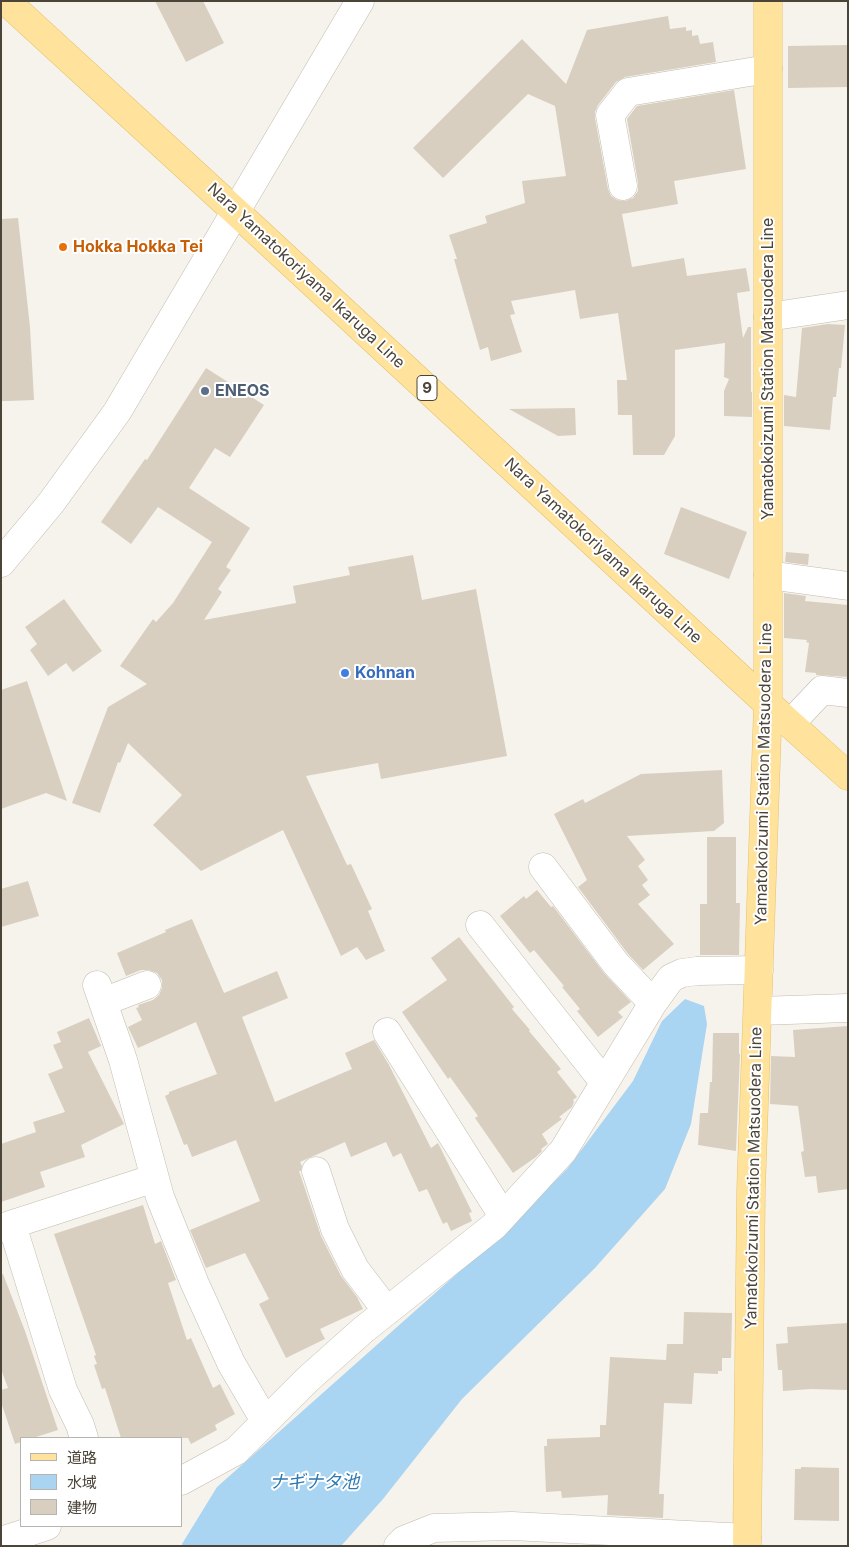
<!DOCTYPE html>
<meta charset="utf-8">
<style>
body{margin:0}
#map{position:relative;width:849px;height:1547px;overflow:hidden;background:#f6f3ec;font-family:Inter,"Noto Sans JP",sans-serif}
canvas{display:block}
.frame{position:absolute;inset:0;border:2px solid #4b4439;pointer-events:none}
.legend{position:absolute;left:20px;top:1437px;width:162px;height:90px;box-sizing:border-box;background:#fff;border:1px solid #b7b4b0;margin:0;padding:6px 9px;list-style:none;font-size:15px;color:#4b4439}
.legend li{display:flex;align-items:center;gap:10px;height:25px}
.legend b{width:25px;border:1px solid #b7b4b0}
</style>
<div id="map">
<canvas width="849" height="1547"></canvas>
<div class="frame"></div>
<ul class="legend">
<li><b style="height:6px;background:#ffe39c"></b>道路</li>
<li><b style="height:14px;background:#a9d4f2"></b>水域</li>
<li><b style="height:14px;background:#d8cfc1"></b>建物</li>
</ul>
</div>
<script>
const ctx = document.querySelector('canvas').getContext('2d');
ctx.lineJoin = 'round';
function fill(path, color) { ctx.fillStyle = color; ctx.fill(path, 'evenodd'); }
function strokePath(path, color, width, dash) { ctx.strokeStyle = color; ctx.lineWidth = width; ctx.lineCap = dash ? 'butt' : 'round'; ctx.setLineDash(dash || []); ctx.stroke(path); }
function drawText(font, color, halo, rows, align = 'center') {
  ctx.font = font + ' Inter,"Noto Sans JP",sans-serif'; ctx.lineWidth = 4; ctx.setLineDash([]); ctx.textBaseline = 'middle'; ctx.strokeStyle = halo; ctx.fillStyle = color; for (const [text, x, y, turn = 0] of rows) {
    ctx.save(); ctx.translate(x, y); ctx.rotate((+turn || 0) * Math.PI / 180); ctx.textAlign = isNaN(turn) ? turn : align; if (halo) ctx.strokeText(text, 0, 0); ctx.fillText(text, 0, 0); ctx.restore();
  }
}
fill(new Path2D(`
 M 685,999 L 704,1006 L 707,1024 L 691,1124 L 665,1189 L 595,1268 L 462,1399 L 383,1499 L 341,1546 L 183,1546 L 182,1544 L 217,1487 L 496,1239 L 567,1169 L 633,1081 L 662,1021 Z`), '#a9d4f2');
fill(new Path2D(`
 M 155,1 L 203,1 L 224,43 L 186,62 Z
 M 668,16 L 670,29 L 686,27 L 686,31 L 692,30 L 692,36 L 698,35 L 700,44 L 713,42 L 716,62 L 625,77 L 616,82 L 598,105 L 595,112 L 595,118 L 608,189 L 611,196 L 617,200 L 625,201 L 633,198 L 638,191 L 638,183 L 627,119 L 637,106 L 734,90 L 746,169 L 674,181 L 678,204 L 622,214 L 632,267 L 684,258 L 687,276 L 746,268 L 750,291 L 737,293 L 743,338 L 748,327 L 751,327 L 751,392 L 752,392 L 752,417 L 724,416 L 724,391 L 729,379 L 724,377 L 725,343 L 675,350 L 675,436 L 664,455 L 633,455 L 632,415 L 618,415 L 617,380 L 627,380 L 618,313 L 580,319 L 575,290 L 511,301 L 515,314 L 510,315 L 522,352 L 491,361 L 488,347 L 480,350 L 454,259 L 457,259 L 449,235 L 487,223 L 485,216 L 525,203 L 522,181 L 566,176 L 555,106 L 528,94 L 443,178 L 413,148 L 522,39 L 566,84 L 587,30 Z
 M 848,45 L 848,87 L 788,88 L 788,46 Z
 M 18,218 L 30,327 L 34,400 L 8,401 L 1,401 L 1,219 Z
 M 828,324 L 845,325 L 841,368 L 839,368 L 836,397 L 833,397 L 830,430 L 784,426 L 784,395 L 796,397 L 802,328 Z
 M 206,368 L 264,405 L 230,457 L 215,448 L 189,488 L 250,528 L 226,567 L 231,570 L 218,589 L 222,592 L 204,620 L 296,603 L 293,586 L 350,575 L 348,567 L 413,555 L 422,600 L 476,589 L 507,756 L 381,779 L 378,763 L 306,776 L 347,865 L 351,864 L 372,909 L 368,911 L 385,951 L 366,960 L 357,947 L 341,956 L 283,830 L 201,871 L 153,825 L 182,795 L 128,743 L 120,763 L 118,762 L 100,813 L 72,803 L 108,707 L 147,684 L 120,666 L 153,619 L 156,622 L 173,603 L 212,542 L 158,507 L 131,544 L 101,522 L 145,459 L 147,460 Z
 M 575,408 L 576,435 L 558,436 L 509,409 Z
 M 681,507 L 747,532 L 729,579 L 664,554 Z
 M 786,552 L 809,554 L 808,565 L 785,562 Z
 M 784,593 L 806,596 L 805,601 L 848,605 L 848,677 L 818,675 L 816,675 L 816,673 L 805,672 L 809,643 L 806,642 L 807,640 L 784,638 Z
 M 64,599 L 102,651 L 73,672 L 66,663 L 48,676 L 30,650 L 37,644 L 25,627 Z
 M 27,681 L 67,801 L 46,793 L 1,809 L 1,690 Z
 M 722,770 L 724,823 L 714,831 L 627,836 L 645,860 L 638,866 L 648,880 L 642,885 L 650,895 L 638,904 L 674,944 L 643,970 L 628,954 L 578,887 L 587,880 L 554,814 L 583,799 L 585,803 L 641,774 Z
 M 707,837 L 736,837 L 736,903 L 740,903 L 739,955 L 700,955 L 700,904 L 707,904 Z
 M 28,881 L 39,916 L 1,927 L 1,889 Z
 M 537,890 L 551,907 L 553,906 L 604,973 L 631,1002 L 618,1012 L 623,1017 L 598,1037 L 577,1011 L 580,1009 L 562,987 L 564,986 L 534,950 L 530,953 L 500,916 L 524,896 L 526,899 Z
 M 192,919 L 224,993 L 277,971 L 288,998 L 242,1017 L 275,1102 L 352,1069 L 345,1053 L 374,1040 L 389,1065 L 431,1148 L 438,1143 L 472,1212 L 469,1213 L 472,1221 L 451,1231 L 447,1222 L 443,1224 L 427,1189 L 419,1192 L 401,1153 L 393,1157 L 386,1142 L 351,1157 L 345,1142 L 300,1162 L 302,1166 L 301,1171 L 299,1171 L 321,1236 L 341,1276 L 357,1297 L 363,1309 L 320,1329 L 325,1339 L 286,1358 L 259,1304 L 269,1299 L 245,1253 L 206,1268 L 190,1230 L 260,1201 L 236,1140 L 192,1157 L 187,1144 L 184,1145 L 165,1096 L 169,1094 L 169,1092 L 217,1074 L 196,1022 L 138,1048 L 128,1027 L 142,1020 L 136,1008 L 139,1007 L 138,1005 L 153,1000 L 159,995 L 162,988 L 162,980 L 157,973 L 149,970 L 141,970 L 126,976 L 117,953 L 166,932 L 165,930 Z
 M 459,937 L 514,1007 L 512,1009 L 530,1030 L 529,1031 L 561,1069 L 557,1072 L 577,1097 L 573,1100 L 574,1102 L 572,1107 L 559,1117 L 562,1119 L 542,1134 L 548,1144 L 541,1149 L 542,1151 L 536,1157 L 513,1173 L 475,1118 L 478,1116 L 450,1077 L 448,1079 L 402,1012 L 447,980 L 431,958 Z
 M 89,1018 L 101,1046 L 88,1052 L 124,1124 L 81,1145 L 85,1157 L 40,1172 L 45,1187 L 1,1202 L 1,1144 L 36,1132 L 33,1122 L 65,1112 L 48,1074 L 63,1068 L 53,1045 L 61,1042 L 57,1032 Z
 M 848,1026 L 848,1189 L 818,1193 L 816,1176 L 805,1177 L 801,1152 L 804,1151 L 798,1106 L 770,1104 L 771,1056 L 795,1057 L 793,1030 Z
 M 713,1033 L 739,1033 L 739,1054 L 740,1054 L 736,1151 L 698,1145 L 700,1113 L 708,1113 L 710,1082 L 712,1082 Z
 M 143,1205 L 155,1244 L 161,1241 L 176,1280 L 168,1283 L 187,1340 L 191,1338 L 213,1388 L 220,1384 L 235,1414 L 215,1425 L 217,1430 L 191,1444 L 188,1438 L 121,1438 L 105,1388 L 102,1389 L 94,1365 L 97,1364 L 94,1356 L 96,1355 L 54,1234 Z
 M 1,1274 L 3,1274 L 25,1331 L 58,1430 L 33,1438 L 21,1438 L 21,1442 L 15,1444 L 1,1402 L 1,1390 L 8,1388 L 1,1369 Z
 M 684,1312 L 732,1313 L 731,1358 L 722,1358 L 722,1371 L 718,1371 L 718,1374 L 694,1373 L 692,1404 L 664,1403 L 659,1494 L 664,1494 L 663,1518 L 607,1515 L 608,1495 L 562,1498 L 561,1491 L 546,1492 L 544,1446 L 547,1446 L 547,1439 L 600,1437 L 600,1425 L 606,1425 L 610,1357 L 666,1360 L 667,1344 L 683,1344 Z
 M 848,1323 L 848,1390 L 811,1389 L 783,1391 L 782,1370 L 778,1370 L 776,1344 L 788,1343 L 787,1327 Z
 M 801,1467 L 839,1468 L 839,1521 L 794,1520 L 795,1469 L 801,1469 Z`), '#d8cfc1');
const minor = new Path2D(`
 M 623,186 L 610,115 L 628,92 L 768,69
 M 768,317 L 848,305
 M 1,563 L 51,503 L 117,412 L 360,1
 M 768,575 L 848,586
 M 790,724 L 822,690 L 848,693
 M 543,867 L 616,964 L 653,1003
 M 480,925 L 604,1082
 M 97,985 L 123,1060 L 160,1197 L 195,1284 L 231,1363 L 265,1421
 M 103,1002 L 147,985
 M 758,1011 L 848,1008
 M 387,1032 L 503,1216
 M 316,1171 L 335,1229 L 355,1269 L 387,1311
 M 12,1225 L 63,1390 L 80,1425 L 84,1438
 M 1,1228 L 155,1178
 M 181,1481 L 236,1451 L 308,1379 L 363,1330 L 494,1226 L 563,1151 L 653,1003 L 671,978 L 682,973 L 697,971 L 759,970
 M 1,1541 L 47,1526
 M 398,1546 L 404,1540 L 434,1528 L 512,1526 L 747,1538`);
const major = new Path2D(`
 M 6,1 L 235,211 L 768,704 L 848,776
 M 747,1546 L 751,1190 L 768,704 L 768,1`);
strokePath(minor, '#c2bbae', 29);
strokePath(major, '#e6c16a', 29);
strokePath(minor, '#fff', 28);
strokePath(major, '#ffe39c', 28);
for (const [x, y, r, color] of [
 [63,247,5,"#e8710a"],
 [205,391,5,"#5c6f8a"],
 [345,673,5,"#3f7fe0"]
]) { const dot = new Path2D(); dot.arc(x, y, r, 0, 2 * Math.PI); ctx.fillStyle = color; ctx.fill(dot); strokePath(dot, '#fff', 2); }
for (const [x, y, w] of [
 [427,388,20]
]) { const box = new Path2D(); box.roundRect(x - w / 2, y - 12.5, w, 25, 4); ctx.fillStyle = '#fff'; ctx.fill(box); strokePath(box, '#4b4439', 1); }
drawText('bold 15px', '#4b4439', null, [
 ["9",427,388]
]);
drawText('bold 16px', '#c56008', '#fff', [
 ["Hokka Hokka Tei",73,247]
], 'left');
drawText('16px', '#4b4439', '#fff', [
 ["Nara Yamatokoriyama Ikaruga Line",306,276,43],
 ["Yamatokoizumi Station Matsuodera Line",768,369,-90],
 ["Nara Yamatokoriyama Ikaruga Line",603,551,43],
 ["Yamatokoizumi Station Matsuodera Line",764,774,-89],
 ["Yamatokoizumi Station Matsuodera Line",754,1178,-89]
]);
drawText('bold 16px', '#4e5e75', '#fff', [
 ["ENEOS",215,391]
], 'left');
drawText('bold 16px', '#366cbe', '#fff', [
 ["Kohnan",355,673]
], 'left');
drawText('italic 18px', '#2e7ab2', '#fff', [
 ["ナギナタ池",314,1483]
]);
</script>
